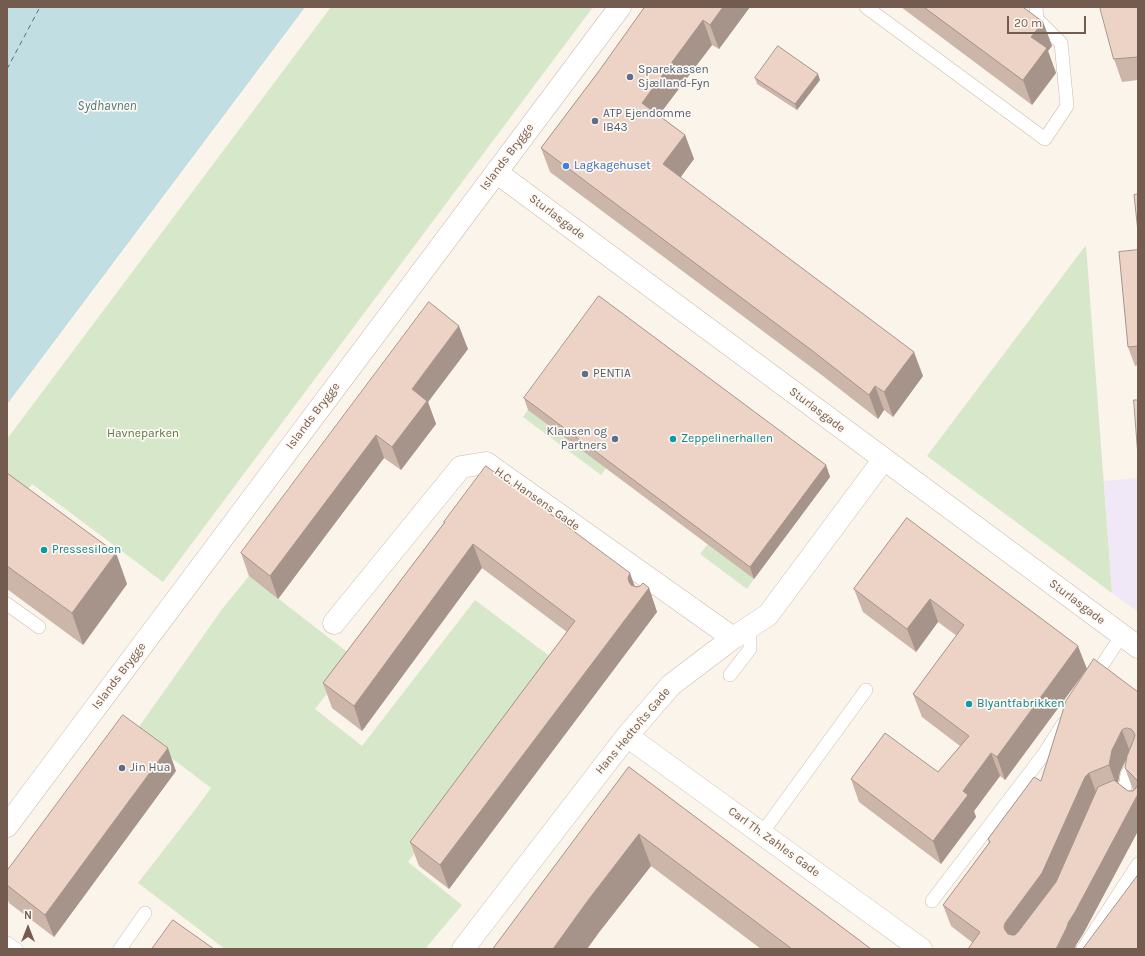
<!DOCTYPE html>
<meta charset="utf-8">
<style>
body{margin:0}
#map{position:relative;width:1145px;height:956px;overflow:hidden;background:#faf4eb;font-family:Karla,sans-serif}
canvas{display:block}
.frame{position:absolute;inset:0;border:8px solid #735b50;pointer-events:none}
.north{position:absolute;left:8px;top:908px;width:40px;height:40px;-webkit-text-stroke:3px #fdf8f1;paint-order:stroke;rotate:0deg;font-size:11px;font-weight:700;line-height:16px;text-align:center;color:#735b50}
.north::after{content:'';display:block;margin:auto;width:14px;height:18px;background:#735b50;clip-path:polygon(50% 0,100% 100%,50% 72%,0 100%)}
.scale{position:absolute;left:1007px;top:16px;width:79px;height:18px;box-sizing:border-box;border:2px solid #735b50;border-top:0;padding-left:5px;font-size:12px;line-height:14px;white-space:nowrap;color:#735b50;-webkit-text-stroke:3px #fdf8f1;paint-order:stroke}
</style>
<div id="map">
<canvas width="1145" height="956"></canvas>
<div class="frame"></div>
<div class="north">N</div>
<div class="scale">20 m</div>
</div>
<script>
const ctx = document.querySelector('canvas').getContext('2d');
ctx.lineJoin = 'round';
function fill(path, color) { ctx.fillStyle = color; ctx.fill(path, 'evenodd'); }
function strokePath(path, color, width, dash) { ctx.strokeStyle = color; ctx.lineWidth = width; ctx.lineCap = dash ? 'butt' : 'round'; ctx.setLineDash(dash || []); ctx.stroke(path); }
function drawText(font, color, halo, rows, align = 'center') {
  ctx.font = font + ' Karla,sans-serif'; ctx.lineWidth = 3.5; ctx.setLineDash([]); ctx.textBaseline = 'middle'; ctx.strokeStyle = halo; ctx.fillStyle = color; for (const [text, x, y, turn = 0] of rows) {
    ctx.save(); ctx.translate(x, y); ctx.rotate((+turn || 0) * Math.PI / 180); ctx.textAlign = isNaN(turn) ? turn : align; if (halo) ctx.strokeText(text, 0, 0); ctx.fillText(text, 0, 0); ctx.restore();
  }
}
fill(new Path2D(`
 M 1138,478 L 1138,612 L 1112,593 L 1104,481 Z`), '#f0e7f7');
fill(new Path2D(`
 M 331,7 L 593,7 L 163,582 L 32,484 L 7,516 L 7,439 Z
 M 1086,245 L 1112,593 L 927,456 Z
 M 528,410 L 606,468 L 601,475 L 523,417 Z
 M 708,544 L 754,579 L 747,589 L 700,554 Z
 M 249,576 L 355,658 L 315,709 L 362,746 L 475,600 L 556,661 L 408,862 L 462,905 L 425,949 L 225,949 L 138,883 L 194,811 L 211,788 L 136,731 L 223,608 Z`), '#d7e7ca');
const water = new Path2D(`
 M 7,7 L 305,7 L 7,404 Z`);
fill(water, '#c1dfe2');
strokePath(water, '#a8cfd3', 1);
fill(new Path2D(`
 M 305,7 L 307,7 L 306,8 L 7,406 L 7,404 Z`), '#faf4eb');
strokePath(new Path2D(`
 M 7,69 L 40,7`), '#49777c', 1, [5, 4]);
const service = new Path2D(`
 M 866,7 L 1045,139 L 1067,106 L 1061,43 L 1037,19 L 1036,7
 M 7,604 L 39,627
 M 730,675 L 750,649 L 750,627
 M 1093,679 L 1122,635
 M 1135,758 L 1127,775 L 1124,793 L 1138,805
 M 762,833 L 866,690
 M 932,901 L 1044,754 L 1063,724
 M 7,943 L 16,949
 M 120,949 L 145,913
 M 1083,949 L 1138,864`);
const minor = new Path2D(`
 M 496,172 L 1138,647
 M 334,623 L 461,467 L 486,463 L 733,638
 M 627,736 L 921,949
 M 7,826 L 620,7
 M 463,949 L 627,736 L 671,685 L 733,638 L 768,615 L 884,459`);
strokePath(service, '#ccbcb1', 14);
strokePath(minor, '#ccbcb1', 23);
strokePath(service, '#fff', 13);
strokePath(minor, '#fff', 22);
fill(new Path2D(`
 M 645,7 L 750,7 L 719,49 L 712,45 L 659,115 L 685,135 L 694,159 L 680,177 L 923,376 L 893,417 L 884,410 L 878,419 L 823,376 L 550,172 L 541,148 L 599,71 Z
 M 901,7 L 1023,7 L 1043,22 L 1052,46 L 1048,51 L 1056,73 L 1032,105 Z
 M 1138,7 L 1138,80 L 1122,82 L 1114,59 Z
 M 755,78 L 820,80 L 797,110 L 757,84 Z
 M 1138,250 L 1138,365 L 1135,366 L 1128,347 Z
 M 468,349 L 428,402 L 436,424 L 401,470 L 384,458 L 278,599 L 249,576 L 241,553 Z
 M 524,398 L 826,465 L 830,477 L 754,579 L 528,410 Z
 M 7,473 L 116,553 L 127,584 L 83,645 L 7,589 Z
 M 907,518 L 1087,669 L 1005,780 L 1000,776 L 974,811 L 976,817 L 941,864 L 859,802 L 851,779 L 938,772 L 960,746 L 922,717 L 913,694 L 957,636 L 938,622 L 916,652 L 863,612 L 854,589 Z
 M 444,522 L 635,586 L 649,588 L 657,612 L 449,889 L 419,866 L 410,842 L 567,632 L 482,568 L 362,731 L 332,708 L 323,683 L 444,523 Z
 M 1138,692 L 1138,831 L 1083,934 L 1076,945 L 973,943 L 951,926 L 943,905 L 989,843 L 988,839 L 1041,781 ZM 1126,759 L 1125,768 L 1133,790 L 1128,791 L 1118,783 L 1120,772 Z
 M 629,767 L 871,949 L 761,949 L 651,866 L 600,931 L 587,949 L 493,949 Z
 M 176,771 L 54,937 L 9,903 L 7,897 L 7,871 Z`), '#ccb5a9');
fill(new Path2D(`
 M 723,7 L 750,7 L 719,49 L 710,25 Z
 M 703,20 L 712,45 L 650,127 L 642,103 Z
 M 1043,22 L 1052,46 L 1048,51 L 1056,73 L 1032,105 L 1023,80 L 1031,37 Z
 M 818,74 L 820,80 L 797,110 L 795,104 Z
 M 685,135 L 694,159 L 672,189 L 663,164 Z
 M 459,326 L 468,349 L 428,402 L 436,424 L 401,470 L 392,447 L 412,389 Z
 M 914,352 L 923,376 L 893,417 L 884,392 Z
 M 875,386 L 884,410 L 878,419 L 869,395 Z
 M 376,435 L 384,458 L 278,599 L 270,576 Z
 M 826,465 L 830,477 L 754,579 L 750,567 Z
 M 473,544 L 482,568 L 362,731 L 354,706 Z
 M 116,553 L 127,584 L 83,645 L 72,613 Z
 M 630,573 L 639,598 L 649,588 L 657,612 L 449,889 L 440,865 L 628,578 Z
 M 930,599 L 938,622 L 916,652 L 907,629 Z
 M 1078,646 L 1087,669 L 1005,780 L 997,757 Z
 M 1122,730 L 1130,752 L 1120,772 L 1117,787 L 1109,765 L 1112,750 Z
 M 168,748 L 176,771 L 54,937 L 45,915 Z
 M 991,753 L 1000,776 L 974,811 L 976,817 L 941,864 L 933,841 L 963,791 Z
 M 1089,773 L 1097,795 L 1050,895 L 1013,945 L 1005,930 L 1004,927 L 1005,923 L 1085,777 Z
 M 1138,794 L 1138,831 L 1083,934 L 1076,945 L 1075,949 L 1056,949 L 1068,923 Z
 M 639,834 L 651,866 L 600,931 L 587,949 L 553,949 L 589,899 Z`), '#a6948a');
const building = new Path2D(`
 M 645,7 L 723,7 L 710,25 L 703,20 L 642,103 L 685,135 L 663,164 L 914,352 L 884,392 L 875,386 L 869,395 L 814,352 L 541,148 L 599,71 Z
 M 924,7 L 1023,7 L 1043,22 L 1031,37 L 1047,48 L 1023,80 Z
 M 1100,7 L 1138,7 L 1138,57 L 1114,59 Z
 M 778,46 L 818,74 L 795,104 L 755,78 Z
 M 1138,194 L 1138,232 L 1134,195 Z
 M 1138,250 L 1138,346 L 1128,347 L 1119,252 Z
 M 599,296 L 826,465 L 750,567 L 524,398 Z
 M 429,302 L 459,326 L 412,389 L 427,401 L 392,447 L 376,435 L 270,576 L 241,553 Z
 M 1134,400 L 1138,400 L 1138,456 Z
 M 486,466 L 630,573 L 628,578 L 629,582 L 631,585 L 636,587 L 640,586 L 643,583 L 649,588 L 440,865 L 410,842 L 575,621 L 473,544 L 354,706 L 323,683 L 445,522 L 444,522 Z
 M 7,473 L 116,553 L 72,613 L 7,566 Z
 M 907,518 L 1078,646 L 997,757 L 991,753 L 963,791 L 968,795 L 933,841 L 851,779 L 885,733 L 938,772 L 969,736 L 913,694 L 964,625 L 930,599 L 907,629 L 854,589 Z
 M 1094,659 L 1138,692 L 1138,794 L 1075,912 L 1068,923 L 1067,927 L 1056,949 L 968,949 L 980,932 L 943,905 L 990,842 L 988,839 L 1034,777 L 1041,781 L 1066,701 ZM 1127,728 L 1131,729 L 1133,731 L 1135,735 L 1134,739 L 1127,756 L 1125,768 L 1137,780 L 1138,784 L 1136,788 L 1133,791 L 1128,791 L 1114,780 L 1098,787 L 1056,882 L 1018,932 L 1015,935 L 1012,935 L 1008,934 L 1005,930 L 1004,927 L 1005,923 L 1042,873 L 1085,777 L 1089,773 L 1109,765 L 1112,750 L 1122,730 Z
 M 123,715 L 168,748 L 45,915 L 7,885 L 7,871 Z
 M 629,767 L 871,949 L 792,949 L 639,834 L 589,899 L 553,949 L 493,949 Z
 M 1138,875 L 1138,949 L 1083,949 Z
 M 173,920 L 214,949 L 152,949 Z`);
fill(building, '#edd3c5');
strokePath(building, '#a6948a', 1);
for (const [x, y, r, color] of [
 [630,77,4,"#5c6f8a"],
 [595,121,4,"#5c6f8a"],
 [566,166,4,"#3f7fe0"],
 [585,374,4,"#5c6f8a"],
 [615,439,4,"#5c6f8a"],
 [673,439,4,"#0f9aa8"],
 [44,550,4,"#0f9aa8"],
 [969,704,4,"#0f9aa8"],
 [122,768,4,"#5c6f8a"]
]) { const dot = new Path2D(); dot.arc(x, y, r, 0, 2 * Math.PI); ctx.fillStyle = color; ctx.fill(dot); strokePath(dot, '#fdf8f1', 1.5); }
drawText('12px', '#4e5e75', '#fdf8f1', [
 ["Sparekassen",638,70],
 ["Sjælland-Fyn",638,84],
 ["ATP Ejendomme",603,114],
 ["IB43",603,128],
 ["PENTIA",593,374],
 ["Klausen og",607,432,"right"],
 ["Partners",607,446,"right"],
 ["Jin Hua",130,768]
], 'left');
drawText('12px', '#735b50', '#fdf8f1', [
 ["Islands Brygge",507,157,-53],
 ["Sturlasgade",557,217,37],
 ["Sturlasgade",817,410,37],
 ["Islands Brygge",313,416,-53],
 ["H.C. Hansens Gade",537,499,35],
 ["Sturlasgade",1077,602,37],
 ["Islands Brygge",119,676,-53],
 ["Hans Hedtofts Gade",633,731,-50],
 ["Carl Th. Zahles Gade",774,842,36]
]);
drawText('12px', '#366cbe', '#fdf8f1', [
 ["Lagkagehuset",574,166]
], 'left');
drawText('12px', '#59774a', '#fdf8f1', [
 ["Havneparken",143,434]
]);
drawText('12px', '#0d838f', '#fdf8f1', [
 ["Zeppelinerhallen",681,439],
 ["Pressesiloen",52,550],
 ["Blyantfabrikken",977,704]
], 'left');
drawText('italic 13px', '#49777c', '#fdf8f1', [
 ["Sydhavnen",107,106]
]);
</script>
